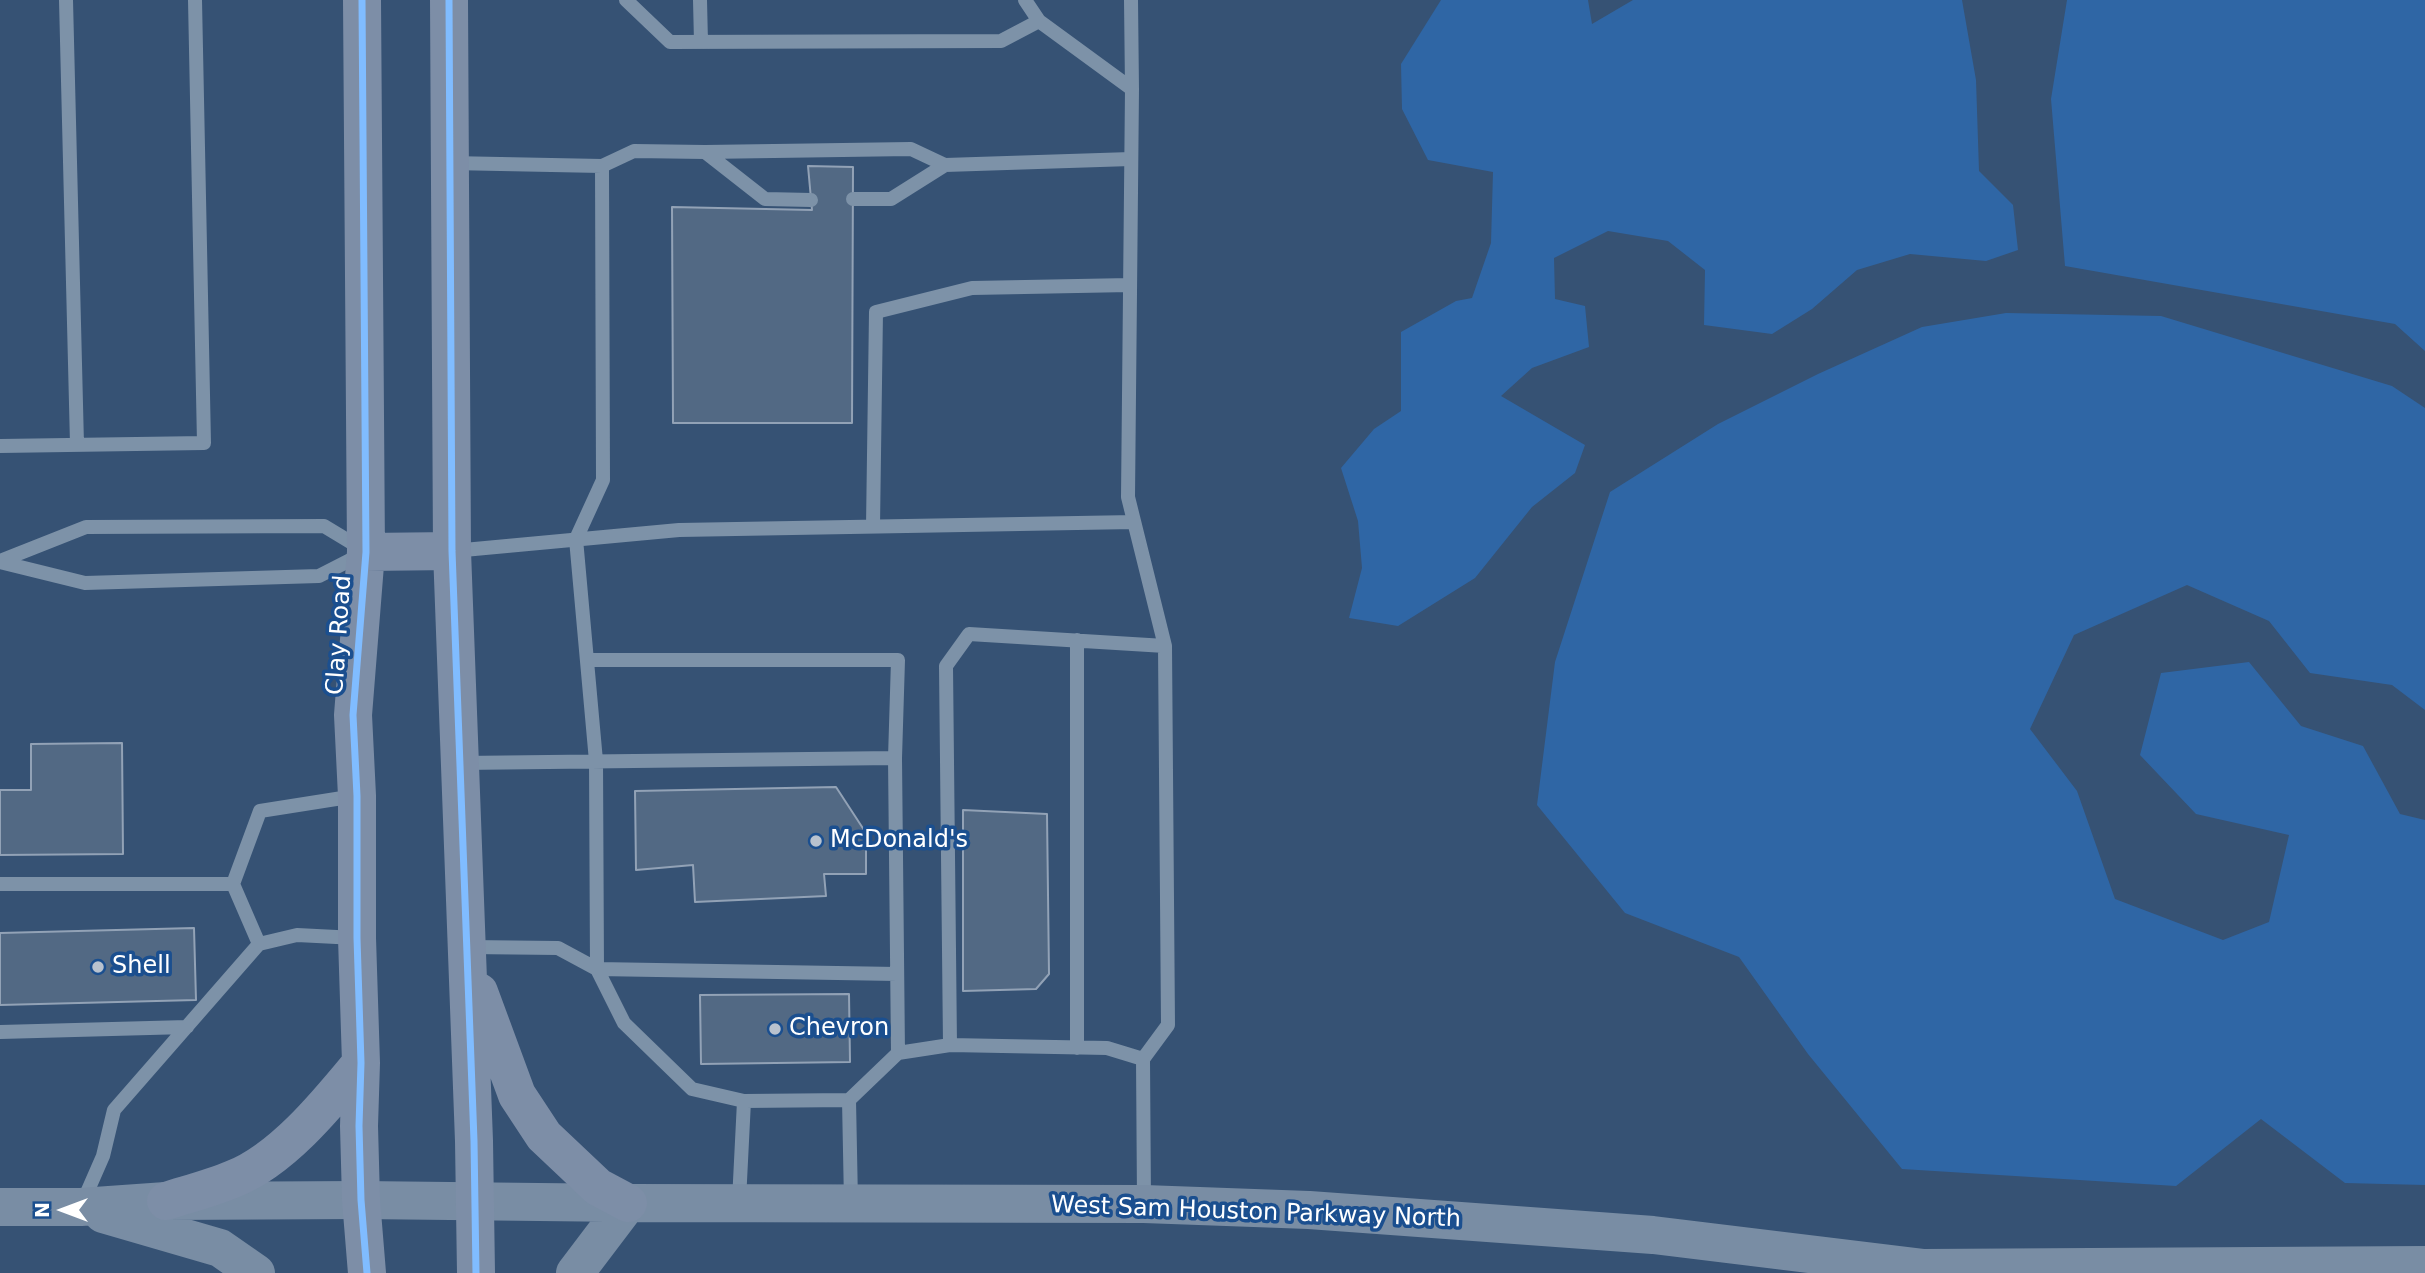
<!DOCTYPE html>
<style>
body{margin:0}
#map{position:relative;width:2425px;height:1273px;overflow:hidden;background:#365274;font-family:"DejaVu Sans",sans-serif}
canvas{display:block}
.north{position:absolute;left:28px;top:1175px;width:70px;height:70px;-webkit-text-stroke:5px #1b4f8f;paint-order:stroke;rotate:270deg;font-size:19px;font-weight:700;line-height:28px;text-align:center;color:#fff}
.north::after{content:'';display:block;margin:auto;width:24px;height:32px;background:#fff;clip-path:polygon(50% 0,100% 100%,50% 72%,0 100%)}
</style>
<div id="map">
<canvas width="2425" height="1273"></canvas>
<div class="north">N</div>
</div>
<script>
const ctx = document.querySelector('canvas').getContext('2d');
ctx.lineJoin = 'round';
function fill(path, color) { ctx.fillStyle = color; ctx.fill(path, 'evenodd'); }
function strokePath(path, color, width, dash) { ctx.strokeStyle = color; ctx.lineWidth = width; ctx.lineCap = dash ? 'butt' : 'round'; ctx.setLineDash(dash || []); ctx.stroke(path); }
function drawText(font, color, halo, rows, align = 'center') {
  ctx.font = font + ' "DejaVu Sans",sans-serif'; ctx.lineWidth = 7; ctx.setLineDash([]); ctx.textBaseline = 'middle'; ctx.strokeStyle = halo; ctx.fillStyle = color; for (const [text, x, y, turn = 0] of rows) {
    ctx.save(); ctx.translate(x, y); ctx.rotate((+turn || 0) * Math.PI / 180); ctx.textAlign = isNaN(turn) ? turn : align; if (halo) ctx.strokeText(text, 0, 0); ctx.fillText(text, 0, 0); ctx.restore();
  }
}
fill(new Path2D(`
 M 1441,0 L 1588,0 L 1592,24 L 1633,0 L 1962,0 L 1976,80 L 1979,171 L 2013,205 L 2018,250 L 1986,261 L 1910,254 L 1857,270 L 1812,309 L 1772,334 L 1704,325 L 1705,270 L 1668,241 L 1608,231 L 1554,258 L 1555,299 L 1585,306 L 1589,347 L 1532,368 L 1501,396 L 1585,445 L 1575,473 L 1532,507 L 1475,578 L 1398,626 L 1349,618 L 1362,568 L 1358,521 L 1341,468 L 1374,429 L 1401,411 L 1401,332 L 1456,301 L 1472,298 L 1491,243 L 1493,172 L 1428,160 L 1402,109 L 1401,64 Z
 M 2067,0 L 2425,0 L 2425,351 L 2395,324 L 2065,266 L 2051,99 Z
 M 2006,313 L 2161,316 L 2392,386 L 2425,408 L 2425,710 L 2392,685 L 2310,673 L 2269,621 L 2187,585 L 2074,635 L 2030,729 L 2077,791 L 2115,899 L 2223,940 L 2269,922 L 2289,835 L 2196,814 L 2140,755 L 2161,673 L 2249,662 L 2301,726 L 2363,746 L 2400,814 L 2425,820 L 2425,1185 L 2345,1183 L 2261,1119 L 2176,1186 L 1902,1169 L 1808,1054 L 1739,957 L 1625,913 L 1537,805 L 1555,662 L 1610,492 L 1718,424 L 1818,374 L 1922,327 Z`), '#2f66a5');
const building = new Path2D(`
 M 808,166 L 853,167 L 852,423 L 673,423 L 672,207 L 812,210 Z
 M 122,743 L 123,854 L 0,855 L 0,790 L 31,790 L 31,744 Z
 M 836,787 L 866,833 L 866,874 L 824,874 L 826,896 L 695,902 L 693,865 L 636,870 L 635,791 Z
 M 963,810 L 1047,814 L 1049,974 L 1036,989 L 963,991 Z
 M 194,928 L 196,1000 L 0,1005 L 0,933 Z
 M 849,994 L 850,1062 L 701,1064 L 700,995 Z`);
fill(building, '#526984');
strokePath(building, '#92a2b6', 2);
strokePath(new Path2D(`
 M 66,0 L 77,444
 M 626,0 L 670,42 L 1001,41 L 1039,21 L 1132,89 L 1128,497 L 1165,646 L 1168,1025 L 1143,1059 L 1144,1202
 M 700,0 L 701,42
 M 1025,0 L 1039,21
 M 1131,0 L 1132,89
 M 705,152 L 911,149 L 945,165
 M 450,163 L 602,166 L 603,480 L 576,539 L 596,761 L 597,969 L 897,974
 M 602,166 L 634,151 L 705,152 L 765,199 L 811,200
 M 853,199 L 891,199 L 945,165 L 1131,159
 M 0,446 L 204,443 L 195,0
 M 873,526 L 876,312 L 972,288 L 1130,285
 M 453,551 L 679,530 L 1134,522
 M 0,561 L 86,527 L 324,526 L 362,549
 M 0,562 L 85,583 L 319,576 L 362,554
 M 1077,640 L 1077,1048
 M 587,660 L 898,660 L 895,758
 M 461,763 L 895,758 L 898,1053 L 950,1045 L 1107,1048 L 1143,1059
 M 0,884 L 233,884 L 259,944
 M 233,884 L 260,811 L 355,796
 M 469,947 L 558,948 L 597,969 L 624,1023 L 692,1089 L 744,1101
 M 0,1032 L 187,1027
 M 950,1045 L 946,666 L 969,634 L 1165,646
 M 739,1201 L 744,1101 L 849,1100
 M 851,1202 L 849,1100 L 898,1053
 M 82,1204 L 103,1156 L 114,1110 L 259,944 L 297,935 L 356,938`), '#7d92a8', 14);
strokePath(new Path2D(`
 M 0,1207 L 81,1207 L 166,1201 L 361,1200 L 628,1203 L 1144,1204 L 1309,1210 L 1653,1235 L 1924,1268 L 2425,1265
 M 103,1214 L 220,1248 L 256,1273
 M 575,1273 L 628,1203`), '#798da4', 38);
strokePath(new Path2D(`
 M 362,0 L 366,552 L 353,715 L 357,796 L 357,938 L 361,1063 L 359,1126 L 361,1200 L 367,1273
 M 449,0 L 452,551 L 474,1141 L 476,1273
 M 366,552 L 452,551
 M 479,992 L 517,1095 L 544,1136 L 598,1187 L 628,1203
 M 166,1201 C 188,1194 212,1188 233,1179 C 282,1160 328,1103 361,1063`), '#7d8ea7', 38);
strokePath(new Path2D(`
 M 362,0 L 366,552 L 353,715 L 357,796 L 357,938 L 361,1063 L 359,1126 L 361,1200 L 367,1273
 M 449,0 L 452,551 L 474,1141 L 476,1273`), '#80bcff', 7);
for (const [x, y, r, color] of [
 [816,841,7,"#b9c2ce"],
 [98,967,7,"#b9c2ce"],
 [775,1029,7,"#b9c2ce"]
]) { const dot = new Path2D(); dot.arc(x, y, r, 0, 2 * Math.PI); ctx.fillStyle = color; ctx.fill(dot); strokePath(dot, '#1b4f8f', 2.5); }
drawText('24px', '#fff', '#1b4f8f', [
 ["Clay Road",340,635,-86],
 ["West Sam Houston Parkway North",1256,1213,2]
]);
drawText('24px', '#fff', '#1b4f8f', [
 ["McDonald's",830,841],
 ["Shell",112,967],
 ["Chevron",789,1029]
], 'left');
</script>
